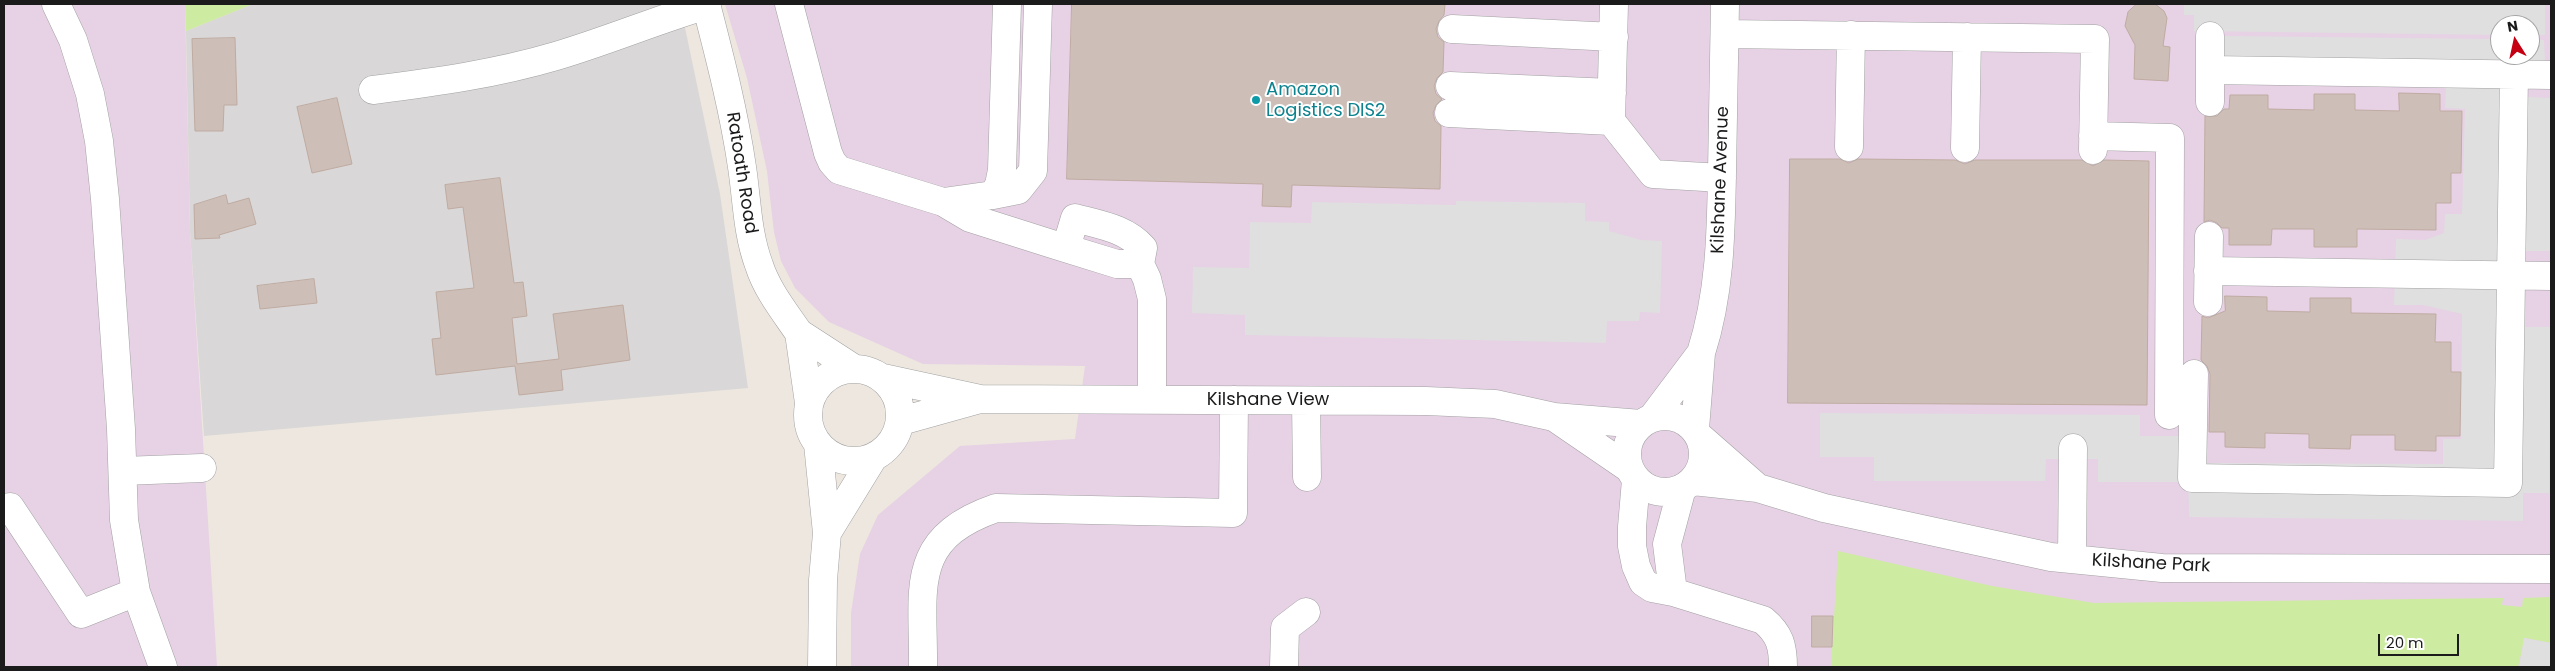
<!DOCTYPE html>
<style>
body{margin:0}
#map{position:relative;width:2555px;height:671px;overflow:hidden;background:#ede7df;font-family:Poppins,sans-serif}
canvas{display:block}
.frame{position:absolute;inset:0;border:5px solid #1b1b1b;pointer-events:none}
.north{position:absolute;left:2490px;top:15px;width:50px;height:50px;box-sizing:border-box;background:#fff;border:1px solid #a4a4a4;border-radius:50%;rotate:350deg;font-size:14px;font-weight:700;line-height:20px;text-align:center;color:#1b1b1b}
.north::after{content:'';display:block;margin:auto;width:18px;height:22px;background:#c50013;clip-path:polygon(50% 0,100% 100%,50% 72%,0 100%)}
.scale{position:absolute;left:2378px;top:634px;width:81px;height:22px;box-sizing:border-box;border:2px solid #1b1b1b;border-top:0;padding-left:6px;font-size:15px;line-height:18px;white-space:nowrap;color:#1b1b1b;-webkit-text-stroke:4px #fff;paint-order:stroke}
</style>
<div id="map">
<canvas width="2555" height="671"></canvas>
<div class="frame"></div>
<div class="north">N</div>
<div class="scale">20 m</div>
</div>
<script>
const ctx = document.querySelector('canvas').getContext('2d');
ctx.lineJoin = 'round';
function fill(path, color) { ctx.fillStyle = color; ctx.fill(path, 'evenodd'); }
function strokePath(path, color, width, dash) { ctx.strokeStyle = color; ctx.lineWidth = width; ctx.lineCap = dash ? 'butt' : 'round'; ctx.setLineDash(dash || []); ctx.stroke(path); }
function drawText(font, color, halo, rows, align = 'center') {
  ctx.font = font + ' Poppins,sans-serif'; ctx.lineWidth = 4; ctx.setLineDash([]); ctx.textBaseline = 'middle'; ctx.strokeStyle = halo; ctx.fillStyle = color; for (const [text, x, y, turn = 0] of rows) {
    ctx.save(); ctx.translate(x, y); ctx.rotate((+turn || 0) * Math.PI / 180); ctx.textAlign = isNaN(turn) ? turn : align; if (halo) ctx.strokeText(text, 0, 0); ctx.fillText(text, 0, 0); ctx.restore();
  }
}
fill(new Path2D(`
 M 253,4 L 680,4 L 720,194 L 748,388 L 204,436 L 190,231 L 186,31 Z`), '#d9d7d7');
fill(new Path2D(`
 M 4,4 L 185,4 L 190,231 L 217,667 L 4,667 Z
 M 725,4 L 2551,4 L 2551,667 L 851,667 L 851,613 L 860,554 L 878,515 L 960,446 L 1075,439 L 1085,366 L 923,364 L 829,322 L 795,288 L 781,261 L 774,232 L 767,171 L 747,78 ZM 2500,25 L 2530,25 L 2530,55 L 2500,55 Z`), '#e7d1e5');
fill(new Path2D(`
 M 185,4 L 253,4 L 186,31 Z
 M 1838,551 L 1992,586 L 2094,603 L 2503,598 L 2502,605 L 2522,607 L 2523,598 L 2551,597 L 2551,643 L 2525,638 L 2518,667 L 1831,667 Z`), '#cdeba1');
fill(new Path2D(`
 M 2184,4 L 2545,4 L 2545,35 L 2530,35 L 2530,25 L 2500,25 L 2500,35 L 2194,31 L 2194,15 L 2184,15 Z
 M 2224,36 L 2500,39 L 2500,55 L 2530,55 L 2530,40 L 2544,40 L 2545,62 L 2527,87 L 2527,97 L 2551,98 L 2551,251 L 2525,251 L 2525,327 L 2551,327 L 2549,493 L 2523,493 L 2523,521 L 2189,517 L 2188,463 L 2443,464 L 2443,439 L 2461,439 L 2462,314 L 2423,305 L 2394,305 L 2396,239 L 2425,240 L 2444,233 L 2445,214 L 2462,214 L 2465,109 L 2445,108 L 2446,86 L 2222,80 Z
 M 1456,201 L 1585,203 L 1585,221 L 1609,222 L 1609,231 L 1641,240 L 1662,241 L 1660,313 L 1640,312 L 1639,321 L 1607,321 L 1606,343 L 1245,335 L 1245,315 L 1192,313 L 1193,267 L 1249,268 L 1250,222 L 1311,223 L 1312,202 L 1456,205 Z
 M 1820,413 L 2140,415 L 2140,436 L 2179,436 L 2179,482 L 2098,482 L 2098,459 L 2046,459 L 2045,481 L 1874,481 L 1874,457 L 1820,457 Z
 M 2524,638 L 2551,643 L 2551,667 L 2519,667 Z`), '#dfdfdf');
const building = new Path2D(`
 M 1072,4 L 1445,4 L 1444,15 L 1439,21 L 1436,29 L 1438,37 L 1444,42 L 1443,72 L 1437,78 L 1434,86 L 1436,94 L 1442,99 L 1436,105 L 1433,113 L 1435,121 L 1441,126 L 1440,189 L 1292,185 L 1291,207 L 1262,206 L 1263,184 L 1067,179 Z
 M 2137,4 L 2155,4 L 2164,11 L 2167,18 L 2163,46 L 2170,47 L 2168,81 L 2134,79 L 2135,45 L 2125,26 L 2128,12 Z
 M 235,38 L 237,105 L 224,105 L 223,131 L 195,131 L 192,39 Z
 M 2399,93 L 2440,94 L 2440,111 L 2462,111 L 2461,173 L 2451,173 L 2451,203 L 2436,203 L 2436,230 L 2357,229 L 2357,247 L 2314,247 L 2314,229 L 2272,229 L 2271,245 L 2229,245 L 2229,228 L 2222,228 L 2217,223 L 2210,220 L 2204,222 L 2205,116 L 2217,116 L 2224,109 L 2229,109 L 2230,95 L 2268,95 L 2268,109 L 2314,110 L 2314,94 L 2355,94 L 2355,110 L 2399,111 Z
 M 337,98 L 352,164 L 312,173 L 297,107 Z
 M 1790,159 L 1840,159 L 1849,163 L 1858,159 L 1955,160 L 1965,164 L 1975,160 L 2082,160 L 2093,166 L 2104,160 L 2149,161 L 2147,405 L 1788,403 Z
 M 500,178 L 514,283 L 523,282 L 527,316 L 512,318 L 517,364 L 559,359 L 553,314 L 623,305 L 630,360 L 561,370 L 563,390 L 519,395 L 515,366 L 436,375 L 432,339 L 441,338 L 436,292 L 474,288 L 463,207 L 448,209 L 445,185 Z
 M 226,195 L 228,204 L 249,198 L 256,224 L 219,235 L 220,238 L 195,239 L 194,205 Z
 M 314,279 L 317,303 L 260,309 L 257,286 Z
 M 2225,296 L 2267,297 L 2267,311 L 2310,312 L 2310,298 L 2351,298 L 2351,313 L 2436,314 L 2435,342 L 2451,342 L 2451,372 L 2461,372 L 2460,436 L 2436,436 L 2436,451 L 2395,450 L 2395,435 L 2351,435 L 2350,449 L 2309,448 L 2309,434 L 2265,433 L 2265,448 L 2225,447 L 2225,432 L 2209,432 L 2210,374 L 2207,366 L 2201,360 L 2202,316 L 2208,318 L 2225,311 Z
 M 1812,616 L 1833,616 L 1832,647 L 1812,647 Z`);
fill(building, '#cdbfb8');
strokePath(building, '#bfaba1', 1);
const minor = new Path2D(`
 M 56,4 L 73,40 L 90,94 L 99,141 L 105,199 L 121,429 L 124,520 L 136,592 L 163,667
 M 706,4 C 720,58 734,112 742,167 C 747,200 747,233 759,265 C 767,290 784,311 799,333
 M 789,4 L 828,153 L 832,162 L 839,170 L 943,202 L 970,218 L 1052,244 L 1117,264 L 1140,264
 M 1614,4 L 1611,121 L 1653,174 L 1722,178
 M 1452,29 L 1614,37
 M 1725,34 L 2095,39 L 2093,150
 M 2210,36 L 2210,102
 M 2210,70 L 2551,75
 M 1450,86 L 1612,93
 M 373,90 C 436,82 495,74 556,56 C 607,41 656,20 707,5
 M 1449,113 L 1611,121
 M 2093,136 L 2170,138 L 2169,415
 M 1849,147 L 1851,35
 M 1965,148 L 1967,37
 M 993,195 L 1018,190 L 1033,171 L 1038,4
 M 943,202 L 993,195 L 999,185 L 1002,170 L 1007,4
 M 1066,248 L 1075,218 C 1100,225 1125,228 1143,248 L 1140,264 L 1147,279 L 1152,299 L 1152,400
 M 2208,271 L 2551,276
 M 2208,302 L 2209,236
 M 1701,353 C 1720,294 1721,234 1722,172 C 1723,116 1724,60 1725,4
 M808 415a46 46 0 1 1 92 0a46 46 0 1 1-92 0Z
 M 2194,374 L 2192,478 L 2508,483 L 2514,75
 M 883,378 L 980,399 L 901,421
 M 980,399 L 1426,401 L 1495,404 L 1554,417
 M 1306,401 L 1307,477
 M 809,403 L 799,333 L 853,368
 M1627 454a38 38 0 1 1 76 0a38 38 0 1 1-76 0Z
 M 1652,418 L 1701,353 L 1695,429
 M 818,444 L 827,533 L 873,458
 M 1630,469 L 1554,417 L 1641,424
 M 123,471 L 202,468
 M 1636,480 L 1632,527 L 1632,546 L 1636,566 L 1643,582 L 1652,588 L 1673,592 L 1763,620 C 1780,634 1783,646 1783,667
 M 1693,481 L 1758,488 L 1701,438
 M 1758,488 L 1824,508 L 2051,557 L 2162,568 L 2551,569
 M 4,508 L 10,507 L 81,614 L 136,592
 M 2072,559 L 2073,448
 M 1673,592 L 1667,544 L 1682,488
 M 822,667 L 823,580 L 827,533
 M 923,667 C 924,589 907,539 996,508 L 1233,513 L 1234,400
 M 1284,667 L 1285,628 L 1306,612`);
strokePath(minor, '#a2a2a2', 29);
strokePath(minor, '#fff', 28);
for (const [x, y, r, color] of [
 [1256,100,5,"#0f9aa8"]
]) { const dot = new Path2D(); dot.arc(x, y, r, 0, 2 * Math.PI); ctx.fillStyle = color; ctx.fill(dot); strokePath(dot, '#fff', 2); }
drawText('18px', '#0d838f', '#fff', [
 ["Amazon",1266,90],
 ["Logistics DIS2",1266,111]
], 'left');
drawText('18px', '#1b1b1b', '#fff', [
 ["Ratoath Road",741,173,81],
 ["Kilshane Avenue",1721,180,-88],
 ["Kilshane View",1268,400],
 ["Kilshane Park",2151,564,3]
]);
</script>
